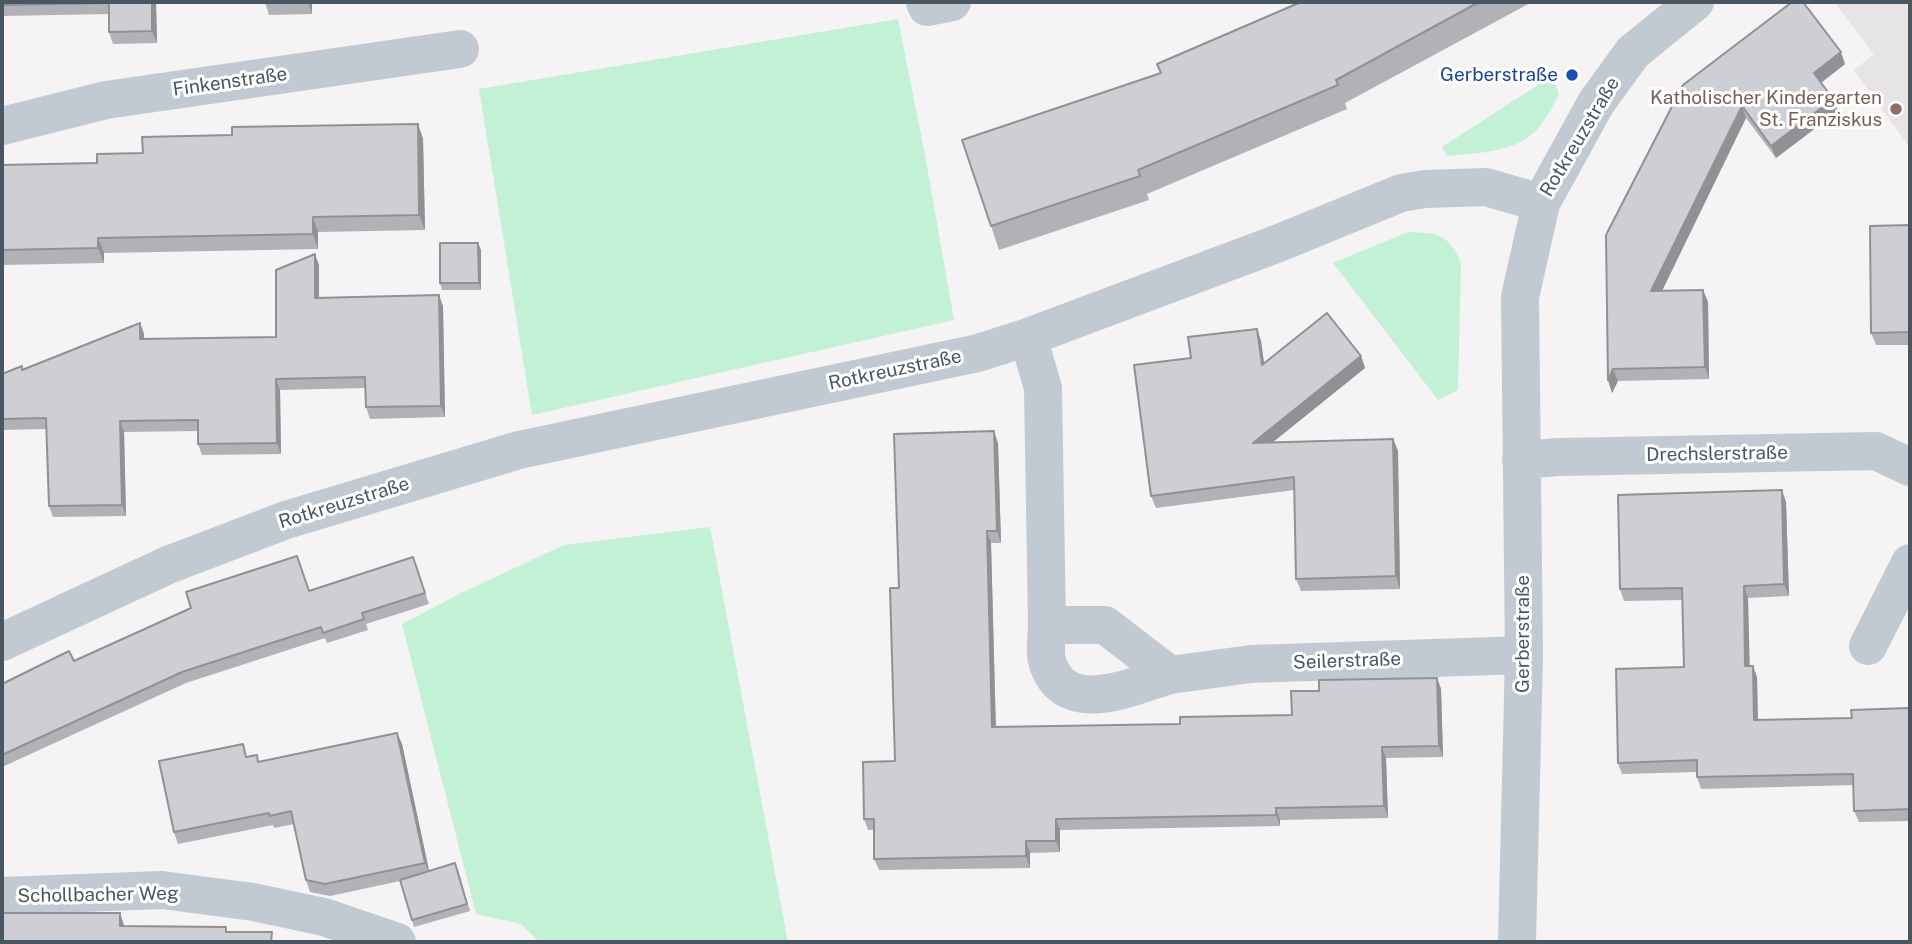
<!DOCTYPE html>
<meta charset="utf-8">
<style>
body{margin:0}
#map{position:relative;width:1912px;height:944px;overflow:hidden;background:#f5f3f3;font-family:"Public Sans",sans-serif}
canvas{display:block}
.frame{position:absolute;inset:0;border:4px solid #4a5661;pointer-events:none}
</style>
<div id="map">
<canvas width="1912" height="944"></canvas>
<div class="frame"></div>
</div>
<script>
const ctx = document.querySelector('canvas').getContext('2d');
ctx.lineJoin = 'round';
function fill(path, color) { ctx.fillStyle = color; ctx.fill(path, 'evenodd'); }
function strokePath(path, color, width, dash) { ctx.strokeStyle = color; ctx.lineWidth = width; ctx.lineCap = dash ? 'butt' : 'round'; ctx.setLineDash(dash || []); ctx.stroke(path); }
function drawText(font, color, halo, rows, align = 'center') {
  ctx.font = font + ' "Public Sans",sans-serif'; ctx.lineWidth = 6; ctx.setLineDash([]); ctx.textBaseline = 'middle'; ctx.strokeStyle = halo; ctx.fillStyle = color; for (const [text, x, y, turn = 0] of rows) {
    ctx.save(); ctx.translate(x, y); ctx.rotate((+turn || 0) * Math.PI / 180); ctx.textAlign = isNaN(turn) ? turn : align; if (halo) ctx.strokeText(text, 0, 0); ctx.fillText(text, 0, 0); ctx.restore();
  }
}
fill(new Path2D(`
 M 1834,2 L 1910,2 L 1910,148 L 1854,70 L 1874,54 Z`), '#e6e4e5');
fill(new Path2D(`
 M 898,19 L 925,155 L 954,320 L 532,415 L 479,89 Z
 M 1552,76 L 1559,94 C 1551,108 1544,125 1531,135 C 1512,152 1471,154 1447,156 L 1442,147 Z
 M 1408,232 C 1438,233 1448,233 1461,263 L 1458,390 L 1438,400 L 1333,263 Z
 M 710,527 L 788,942 L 540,942 L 521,924 L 476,914 L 402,624 L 461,593 L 564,545 Z`), '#c3f1d5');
strokePath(new Path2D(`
 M 925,2 L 927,7 L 952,2
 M 2,126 L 106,100 L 460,49
 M 1028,337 L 1043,388 L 1047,625 C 1047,637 1044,653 1048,664 C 1066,718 1133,686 1170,675 L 1105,625 L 1047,625
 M 1521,460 L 1559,457 L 1876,451 L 1910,467
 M 2,642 L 168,565 L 286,520 L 519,450 L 978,353 L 1028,337 L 1279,243 L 1401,193 L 1425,189 L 1486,187 L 1541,203
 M 1868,646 L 1910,563
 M 1170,675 L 1251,664 L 1524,655
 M 2,896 L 162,890 L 253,902 L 324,917 L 397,942
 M 1517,942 L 1524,655 L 1520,297 L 1541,203 L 1596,103 L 1633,52 L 1695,2`), '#c1cad2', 38);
fill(new Path2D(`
 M 2,2 L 156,2 L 157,43 L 113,44 L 109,32 L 109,14 L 2,16 Z
 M 265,2 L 312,2 L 312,14 L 269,15 Z
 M 1301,2 L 1532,2 L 1345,103 L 1347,109 L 1147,194 L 1149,200 L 999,250 L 991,226 L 1160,73 L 1157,64 Z
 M 1845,64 L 1821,83 L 1838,111 L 1776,158 L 1746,118 L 1662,291 L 1703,290 L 1708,302 L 1709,379 L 1618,381 L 1612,393 L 1608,380 L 1683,85 Z
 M 418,124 L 423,139 L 425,230 L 318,232 L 318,249 L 104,253 L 104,263 L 2,265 L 2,165 L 97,163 L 232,135 Z
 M 1910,225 L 1910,345 L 1876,345 L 1871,333 Z
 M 481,250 L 481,290 L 442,290 L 440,283 Z
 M 319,265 L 319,298 L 439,295 L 443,307 L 445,417 L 370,419 L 366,407 L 365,388 L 280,390 L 281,454 L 202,455 L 198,444 L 198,431 L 124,432 L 126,516 L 53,517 L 49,506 L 47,429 L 2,430 L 2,374 L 22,366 L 23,369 L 140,323 L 144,334 L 144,339 L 276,337 Z
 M 1257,329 L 1261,341 L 1264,363 L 1361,356 L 1365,368 L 1273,442 L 1393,439 L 1398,451 L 1400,589 L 1301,591 L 1296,579 L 1294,490 L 1156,508 L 1151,496 L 1191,358 Z
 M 998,443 L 1001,543 L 991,543 L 996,727 L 1180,724 L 1292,715 L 1319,691 L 1437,678 L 1441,689 L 1443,757 L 1386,758 L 1388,818 L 1280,820 L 1280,826 L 1060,830 L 1060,852 L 1030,853 L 1030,868 L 879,870 L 874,859 L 874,830 L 868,830 L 864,819 L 895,761 L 899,588 Z
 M 1786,502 L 1789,596 L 1748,598 L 1749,666 L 1757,677 L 1758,720 L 1852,718 L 1910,708 L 1910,821 L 1859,822 L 1854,811 L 1854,785 L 1701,789 L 1697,777 L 1697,772 L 1622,774 L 1618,763 L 1684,667 L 1682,600 L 1624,601 L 1620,589 Z
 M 413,557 L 429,604 L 366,624 L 368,630 L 327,643 L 325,638 L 186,683 L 2,767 L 2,684 L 309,591 Z
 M 397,733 L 402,744 L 429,871 L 458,870 L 470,911 L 414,927 L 400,881 L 330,896 L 310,892 L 306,880 L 294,824 L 274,828 L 273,825 L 178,844 L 174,832 L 248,757 L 259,762 Z`), '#b0b2b7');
fill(new Path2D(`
 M 152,2 L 156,2 L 157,43 L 152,31 Z
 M 308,2 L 312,2 L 312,14 L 308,3 Z
 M 1841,52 L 1845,64 L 1818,85 L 1814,73 Z
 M 1833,99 L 1838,111 L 1776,158 L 1771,146 Z
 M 1742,106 L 1746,118 L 1656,303 L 1651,291 Z
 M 418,124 L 423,139 L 425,230 L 419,215 Z
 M 313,217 L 318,232 L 318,249 L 313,234 Z
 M 98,238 L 104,253 L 104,263 L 98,248 Z
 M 478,243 L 481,250 L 481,290 L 479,283 Z
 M 315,254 L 319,265 L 319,309 L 315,298 Z
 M 1703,290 L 1708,302 L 1709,379 L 1705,367 Z
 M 439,295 L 443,307 L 445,417 L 441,406 Z
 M 140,323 L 144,334 L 144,350 L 140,339 Z
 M 1257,329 L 1261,341 L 1266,377 L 1262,365 Z
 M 1361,356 L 1365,368 L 1257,455 L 1253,443 Z
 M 1613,369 L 1618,381 L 1612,393 L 1608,380 Z
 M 276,379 L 280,390 L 281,454 L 277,443 Z
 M 120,421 L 124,432 L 126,516 L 122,505 Z
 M 994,431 L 998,443 L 1001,543 L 997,531 Z
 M 1393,439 L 1398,451 L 1400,589 L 1396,576 Z
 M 1782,490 L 1786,502 L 1789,596 L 1784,584 Z
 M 987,531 L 991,543 L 996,738 L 992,727 Z
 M 1744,586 L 1748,598 L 1750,677 L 1745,666 Z
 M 1753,666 L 1757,677 L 1758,732 L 1754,720 Z
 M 1437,678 L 1441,689 L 1443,757 L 1439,746 Z
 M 397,733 L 402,744 L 430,875 L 425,863 Z
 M 1382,747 L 1386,758 L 1388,818 L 1384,806 Z
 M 1276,808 L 1280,820 L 1280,826 L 1276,815 Z
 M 1056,819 L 1060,830 L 1060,852 L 1056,841 Z
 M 1026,841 L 1030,853 L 1030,868 L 1026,856 Z
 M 120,913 L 124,925 L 124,938 L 120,926 Z`), '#909195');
const building = new Path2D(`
 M 2,2 L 152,2 L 152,31 L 109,32 L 109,3 L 2,5 Z
 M 265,2 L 308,2 L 308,3 L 265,3 Z
 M 1301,2 L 1479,2 L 1336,80 L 1338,85 L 1138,170 L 1140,176 L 991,226 L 962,140 L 1161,73 L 1157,64 Z
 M 1792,2 L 1803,2 L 1841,52 L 1814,73 L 1833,99 L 1771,146 L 1742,106 L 1651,291 L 1703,290 L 1705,367 L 1613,369 L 1608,380 L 1606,235 L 1683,85 Z
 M 418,124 L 419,215 L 313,217 L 313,234 L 98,238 L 98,248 L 2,250 L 2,165 L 97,163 L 97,154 L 143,153 L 142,137 L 232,135 L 232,127 Z
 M 1910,225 L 1910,332 L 1871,333 L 1870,226 Z
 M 440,243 L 478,243 L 479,283 L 440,283 Z
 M 315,254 L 315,298 L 439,295 L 441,406 L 366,407 L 365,377 L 276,379 L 277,443 L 198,444 L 198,420 L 120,421 L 122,505 L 49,506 L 46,418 L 2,419 L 2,374 L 22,366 L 22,370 L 140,323 L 140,339 L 276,337 L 276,270 Z
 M 1327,313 L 1361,356 L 1253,443 L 1393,439 L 1396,576 L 1296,579 L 1294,477 L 1151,496 L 1134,365 L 1191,358 L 1188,337 L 1257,329 L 1262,365 Z
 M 994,431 L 997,531 L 987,531 L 992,727 L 1180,724 L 1180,717 L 1292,715 L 1291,691 L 1319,691 L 1319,680 L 1437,678 L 1439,746 L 1382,747 L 1384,806 L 1276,808 L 1276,815 L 1056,819 L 1056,841 L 1026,841 L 1026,856 L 874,859 L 874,819 L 864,819 L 863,762 L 895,761 L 890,588 L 899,588 L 894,434 Z
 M 1782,490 L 1784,584 L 1744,586 L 1745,666 L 1753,666 L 1754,720 L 1852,718 L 1851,710 L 1910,708 L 1910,809 L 1854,811 L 1853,774 L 1697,777 L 1697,760 L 1618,763 L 1616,669 L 1684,667 L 1682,588 L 1620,589 L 1618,495 Z
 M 297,556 L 309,591 L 413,557 L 425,593 L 362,613 L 364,619 L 323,633 L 321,627 L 182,672 L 2,755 L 2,684 L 69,651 L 74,661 L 191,608 L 186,592 Z
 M 397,733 L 425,863 L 325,884 L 306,880 L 291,811 L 270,816 L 269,813 L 174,832 L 159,761 L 243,744 L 246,757 L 257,755 L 258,762 Z
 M 455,863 L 467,904 L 412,920 L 400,880 Z
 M 2,913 L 120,913 L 120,926 L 226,927 L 226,932 L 272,932 L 271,942 L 2,942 Z`);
fill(building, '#cdcfd5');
strokePath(building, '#909195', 2);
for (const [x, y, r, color] of [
 [1572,75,7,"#1a4fb4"],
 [1896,109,7,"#8d6e63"]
]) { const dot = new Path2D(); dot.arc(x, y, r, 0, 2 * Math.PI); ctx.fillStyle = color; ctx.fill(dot); strokePath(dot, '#fff', 2.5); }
drawText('19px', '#164399', '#fff', [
 ["Gerberstraße",1558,75]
], 'right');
drawText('19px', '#4a5661', '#fff', [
 ["Finkenstraße",230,82,-8],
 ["Rotkreuzstraße",1580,137,-59],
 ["Rotkreuzstraße",895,370,-12],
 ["Drechslerstraße",1717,454,-1],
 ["Rotkreuzstraße",344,503,-17],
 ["Gerberstraße",1523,634,-90],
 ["Seilerstraße",1347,661,-2],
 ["Schollbacher Weg",98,895,-1]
]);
drawText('19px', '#785e54', '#fff', [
 ["Katholischer Kindergarten",1882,98],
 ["St. Franziskus",1882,120]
], 'right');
</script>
